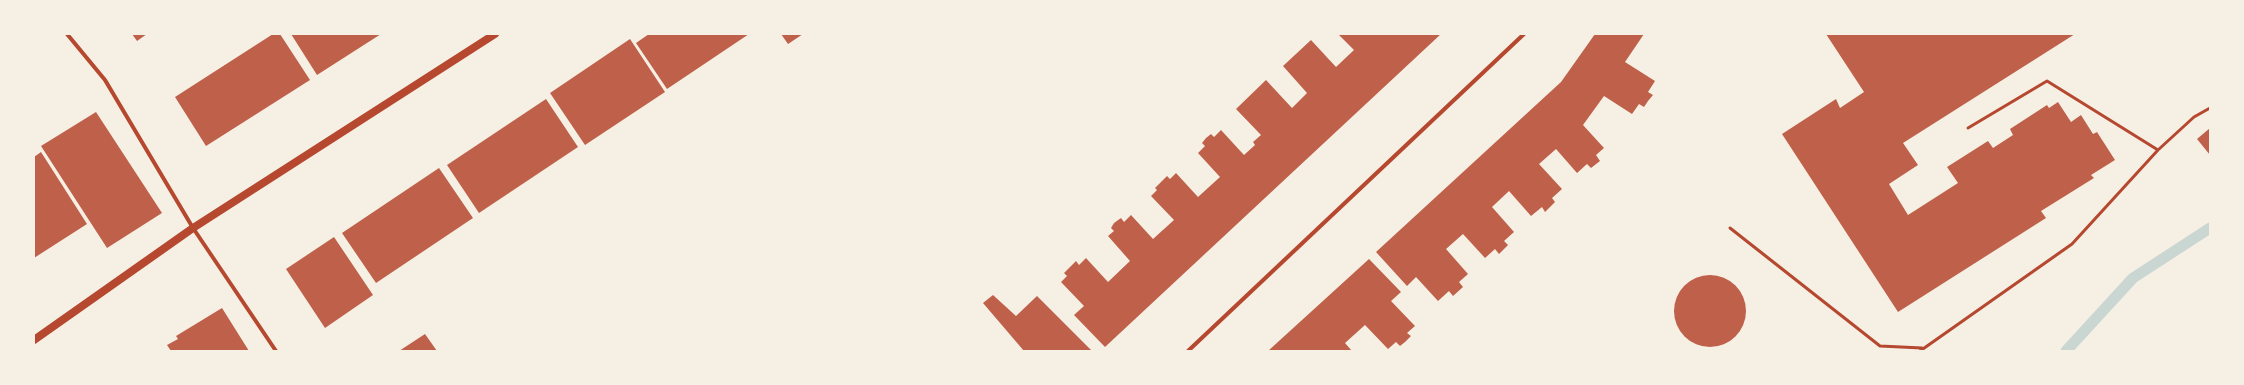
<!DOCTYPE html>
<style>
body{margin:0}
#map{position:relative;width:2244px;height:385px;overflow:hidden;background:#f6efe4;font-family:Karla,sans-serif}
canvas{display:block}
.frame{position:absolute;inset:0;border:35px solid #f6efe4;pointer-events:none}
</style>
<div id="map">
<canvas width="2244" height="385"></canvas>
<div class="frame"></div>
</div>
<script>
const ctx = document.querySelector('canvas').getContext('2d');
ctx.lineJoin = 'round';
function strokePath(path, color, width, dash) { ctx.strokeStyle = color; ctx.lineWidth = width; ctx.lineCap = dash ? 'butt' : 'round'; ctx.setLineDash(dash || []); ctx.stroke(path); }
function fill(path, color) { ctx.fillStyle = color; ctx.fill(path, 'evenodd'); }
strokePath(new Path2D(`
 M 2066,351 L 2133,278 L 2210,228`), '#c9d6d2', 11);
fill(new Path2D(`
 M 132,34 L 147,34 L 137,41 Z
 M 273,34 L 280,34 L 310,80 L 206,146 L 175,97 Z
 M 291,34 L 381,34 L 317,75 Z
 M 649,34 L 749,34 L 667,89 L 636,43 Z
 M 781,34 L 803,34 L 788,44 Z
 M 1338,34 L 1441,34 L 1105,347 L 1074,315 L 1084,306 L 1061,282 L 1067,276 L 1064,273 L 1076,261 L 1079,265 L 1086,258 L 1108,282 L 1130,261 L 1108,236 L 1114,231 L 1111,228 L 1114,223 L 1121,218 L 1124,222 L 1131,215 L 1153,239 L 1174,220 L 1151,196 L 1157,190 L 1155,188 L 1167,176 L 1170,179 L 1176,173 L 1198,197 L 1220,177 L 1198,153 L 1205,146 L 1202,143 L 1206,138 L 1211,134 L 1214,137 L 1221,130 L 1244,155 L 1255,145 L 1253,142 L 1261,135 L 1236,109 L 1266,80 L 1292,108 L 1307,93 L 1283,66 L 1311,40 L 1336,67 L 1354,50 Z
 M 1595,34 L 1644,34 L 1625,62 L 1655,81 L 1648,92 L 1653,95 L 1648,101 L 1644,107 L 1639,104 L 1632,114 L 1604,96 L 1583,125 L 1604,148 L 1596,155 L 1600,161 L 1591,168 L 1587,164 L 1577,173 L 1556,149 L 1539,164 L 1562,189 L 1552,198 L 1555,202 L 1545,212 L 1542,207 L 1531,216 L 1509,191 L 1492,207 L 1514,232 L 1504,241 L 1508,245 L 1499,254 L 1495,249 L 1485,258 L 1463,234 L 1446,249 L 1468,274 L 1459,282 L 1463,287 L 1453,296 L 1449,291 L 1438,301 L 1416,277 L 1407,286 L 1376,252 L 1561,82 Z
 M 1826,34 L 2075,34 L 1903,143 L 1918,165 L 1889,184 L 1908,215 L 1958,183 L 1947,167 L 1988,141 L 1993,148 L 2013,135 L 2010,129 L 2047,105 L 2049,108 L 2058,102 L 2071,122 L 2081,115 L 2093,134 L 2097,132 L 2115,160 L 2091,175 L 2094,178 L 2041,211 L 2046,218 L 1898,312 L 1782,134 L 1836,99 L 1840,108 L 1864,92 Z
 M 630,39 L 665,92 L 585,145 L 550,93 Z
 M 546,99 L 578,147 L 479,213 L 447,165 Z
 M 96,112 L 162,213 L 107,248 L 41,146 Z
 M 2210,128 L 2210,155 L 2197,139 Z
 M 41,152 L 87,224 L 34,258 L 34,157 Z
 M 439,168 L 473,218 L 376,283 L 342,233 Z
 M 334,237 L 373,295 L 325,328 L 286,269 Z
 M 1369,259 L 1401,292 L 1391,301 L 1415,326 L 1407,333 L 1411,336 L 1405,342 L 1400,346 L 1396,342 L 1388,349 L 1365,325 L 1345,343 L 1352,351 L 1268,351 Z
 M1674 311a36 36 0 1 1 72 0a36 36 0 1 1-72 0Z
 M 993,295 L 1016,316 L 1037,296 L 1092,351 L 1024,351 L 983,303 Z
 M 222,308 L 249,351 L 171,351 L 167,345 L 178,339 L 176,336 Z
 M 425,334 L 437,351 L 399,351 Z`), '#bf614a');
strokePath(new Path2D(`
 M 1968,128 L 2047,81 L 2158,150
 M 1730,228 L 1880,346 L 1922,348
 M 1920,351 L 2072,244 L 2158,150 L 2194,117 L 2210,108`), '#b5482f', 3);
strokePath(new Path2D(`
 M 67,34 L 105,80 L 193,228 L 276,351
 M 1188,351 L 1524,34`), '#b5482f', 4);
strokePath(new Path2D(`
 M 34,340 L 193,228 L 495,34`), '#b5482f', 8);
</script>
